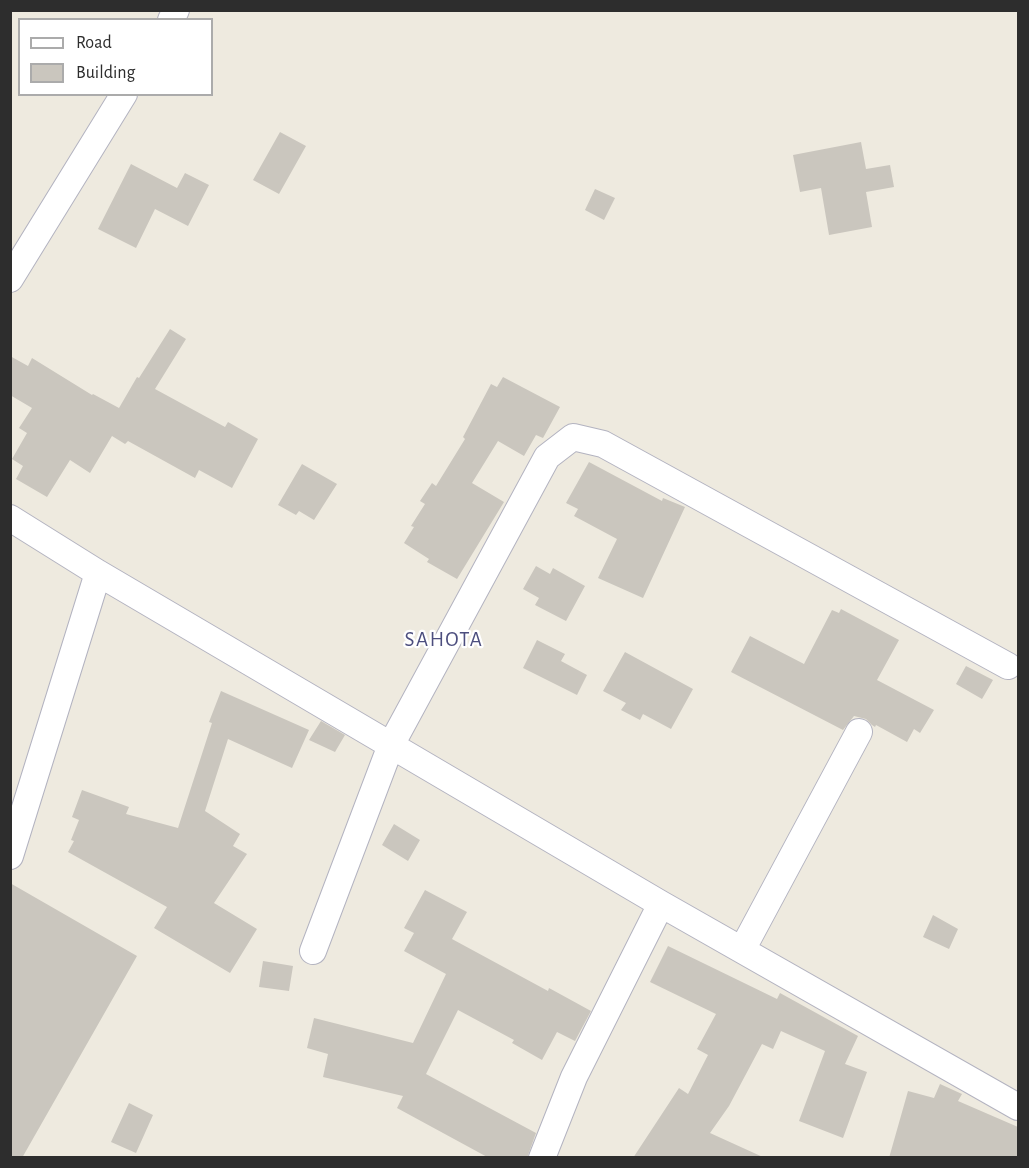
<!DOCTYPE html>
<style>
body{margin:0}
#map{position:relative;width:1029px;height:1168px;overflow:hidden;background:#eeeadf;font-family:"Alegreya Sans",sans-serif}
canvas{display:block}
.frame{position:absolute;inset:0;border:12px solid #2d2d2d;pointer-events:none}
.legend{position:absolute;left:18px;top:18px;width:195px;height:78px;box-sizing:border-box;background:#fff;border:2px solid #ababab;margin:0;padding:8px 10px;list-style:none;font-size:18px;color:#2d2d2d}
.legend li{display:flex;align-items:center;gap:12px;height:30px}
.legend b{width:30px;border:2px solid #ababab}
</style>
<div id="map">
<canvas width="1029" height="1168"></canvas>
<div class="frame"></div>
<ul class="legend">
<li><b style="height:8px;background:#fff"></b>Road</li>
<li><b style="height:16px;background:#cac6be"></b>Building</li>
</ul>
</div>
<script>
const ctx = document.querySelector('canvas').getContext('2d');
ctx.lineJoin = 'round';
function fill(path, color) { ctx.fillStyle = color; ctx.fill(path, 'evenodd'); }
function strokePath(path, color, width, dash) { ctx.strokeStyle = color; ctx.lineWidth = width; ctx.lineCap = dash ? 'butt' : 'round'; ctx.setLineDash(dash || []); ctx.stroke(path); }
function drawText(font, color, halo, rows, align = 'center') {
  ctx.font = font + ' "Alegreya Sans",sans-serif'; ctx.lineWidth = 4.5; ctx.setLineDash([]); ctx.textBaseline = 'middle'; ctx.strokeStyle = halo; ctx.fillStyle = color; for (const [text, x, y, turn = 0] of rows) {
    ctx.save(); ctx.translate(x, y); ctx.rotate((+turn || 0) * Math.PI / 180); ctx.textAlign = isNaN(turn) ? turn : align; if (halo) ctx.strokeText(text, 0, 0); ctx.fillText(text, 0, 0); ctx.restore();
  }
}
fill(new Path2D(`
 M 280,132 L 306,146 L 279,194 L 253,180 Z
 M 861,142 L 866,169 L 890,165 L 894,187 L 866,192 L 872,227 L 829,235 L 821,188 L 800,192 L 793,155 Z
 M 131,164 L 177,188 L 185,173 L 209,185 L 188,226 L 155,209 L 136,248 L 98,229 Z
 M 595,189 L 615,198 L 604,220 L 585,210 Z
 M 170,329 L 186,339 L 155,389 L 225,427 L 228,422 L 258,439 L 232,488 L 199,470 L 195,478 L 128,441 L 125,444 L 112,436 L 90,473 L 70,460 L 47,497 L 16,479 L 23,466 L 12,459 L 27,433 L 19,428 L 32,408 L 10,395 L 10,356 L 28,366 L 32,358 L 92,395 L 93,394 L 119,408 L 137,377 L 139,378 Z
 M 503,377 L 560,407 L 543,438 L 536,435 L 524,456 L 498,441 L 472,483 L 504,502 L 457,579 L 427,562 L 429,559 L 404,543 L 414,527 L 411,526 L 425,504 L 420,501 L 432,483 L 436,486 L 465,439 L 463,437 L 491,384 L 497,387 Z
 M 589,462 L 662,501 L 663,498 L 685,507 L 643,598 L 598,578 L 617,539 L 574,516 L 578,509 L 566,503 Z
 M 302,464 L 337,484 L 314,520 L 299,511 L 296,515 L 278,505 Z
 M 536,566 L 550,574 L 553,568 L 585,586 L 566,621 L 535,605 L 539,598 L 523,589 Z
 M 841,609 L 899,640 L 877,680 L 934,710 L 920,733 L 914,729 L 907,742 L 876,725 L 875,727 L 872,725 L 866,719 L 854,716 L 843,730 L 731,672 L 750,636 L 804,664 L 832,610 L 839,613 Z
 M 537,640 L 565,654 L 561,661 L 587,675 L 577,695 L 523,668 Z
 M 625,652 L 693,689 L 671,729 L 643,714 L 640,720 L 621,710 L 626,703 L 603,691 Z
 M 966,666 L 993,680 L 982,699 L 956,684 Z
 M 221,691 L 309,730 L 292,768 L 228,739 L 205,811 L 240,834 L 233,846 L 247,854 L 214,903 L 257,929 L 230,973 L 154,928 L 167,907 L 68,852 L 74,841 L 71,840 L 79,820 L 72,817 L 82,790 L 129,807 L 126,814 L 178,828 L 212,723 L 209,722 Z
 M 321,721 L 345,735 L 335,752 L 309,740 Z
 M 394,824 L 420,840 L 408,861 L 382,845 Z
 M 10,883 L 137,956 L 22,1158 L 10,1158 Z
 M 425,890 L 467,912 L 452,939 L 548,991 L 549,988 L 591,1011 L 575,1041 L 557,1032 L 542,1060 L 512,1043 L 514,1040 L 458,1010 L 426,1074 L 536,1133 L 527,1158 L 489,1158 L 397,1108 L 403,1096 L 323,1077 L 328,1054 L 307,1048 L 314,1018 L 413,1043 L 446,974 L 404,951 L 414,933 L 404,928 Z
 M 933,915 L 958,929 L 949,949 L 923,937 Z
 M 668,946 L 777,999 L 780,993 L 858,1036 L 845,1064 L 867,1072 L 843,1138 L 799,1121 L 825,1051 L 781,1031 L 773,1049 L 762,1044 L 729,1106 L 710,1133 L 765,1158 L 633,1158 L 679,1088 L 688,1094 L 708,1055 L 697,1049 L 716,1014 L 650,982 Z
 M 263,961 L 293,966 L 289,991 L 259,987 Z
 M 940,1084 L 962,1094 L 958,1101 L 1018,1127 L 1018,1158 L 889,1158 L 908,1091 L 934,1098 Z
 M 129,1103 L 153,1115 L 136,1153 L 111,1142 Z`), '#cac6be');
const street = new Path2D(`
 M 171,20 L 176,10
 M 10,279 L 124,94
 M 10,518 L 98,573 L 661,904 L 1018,1107
 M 10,856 L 98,573
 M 742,950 L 859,732
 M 313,951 L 391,745 L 547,457 L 573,437 L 603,444 L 1008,666
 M 542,1158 L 574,1077 L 661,904`);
strokePath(street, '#b3b3c0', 28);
strokePath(street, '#fff', 26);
ctx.letterSpacing = '1.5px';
drawText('21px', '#4c4e7e', '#fff', [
 ["SAHOTA",444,640]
]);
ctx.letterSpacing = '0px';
</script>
